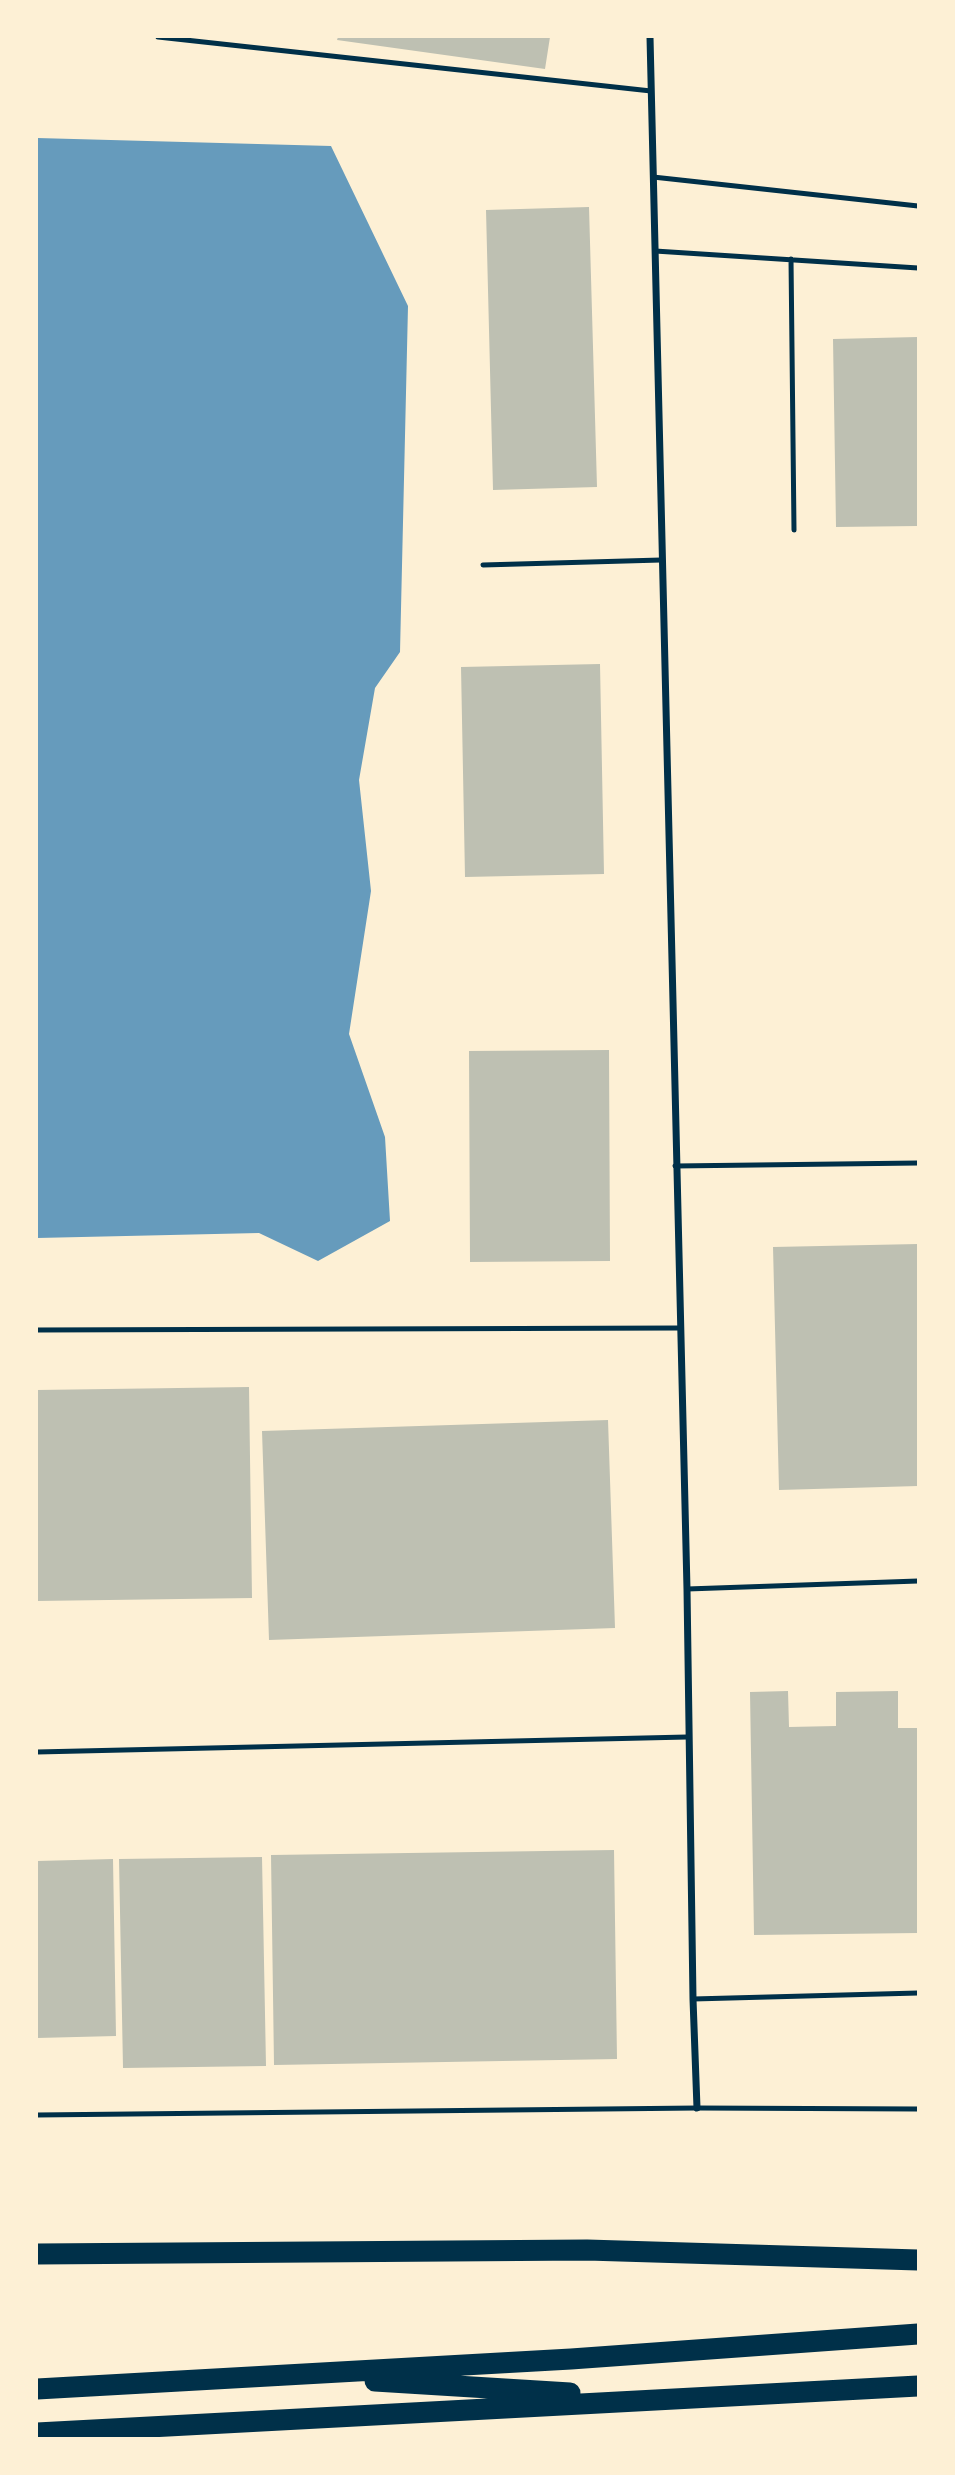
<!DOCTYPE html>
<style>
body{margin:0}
#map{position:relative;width:955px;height:2475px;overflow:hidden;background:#fdf0d5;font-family:Manrope,sans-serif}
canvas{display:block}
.frame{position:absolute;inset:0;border:38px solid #fdf0d5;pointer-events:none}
</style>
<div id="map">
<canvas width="955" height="2475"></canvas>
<div class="frame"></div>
</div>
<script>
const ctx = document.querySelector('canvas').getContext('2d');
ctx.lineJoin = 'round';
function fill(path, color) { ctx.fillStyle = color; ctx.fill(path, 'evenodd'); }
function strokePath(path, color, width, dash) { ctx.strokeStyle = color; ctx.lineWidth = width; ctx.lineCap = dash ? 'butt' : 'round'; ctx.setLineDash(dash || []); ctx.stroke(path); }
fill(new Path2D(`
 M 37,138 L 331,146 L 408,306 L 400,652 L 375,688 L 359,780 L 371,891 L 349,1034 L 385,1137 L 390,1221 L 318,1261 L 259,1233 L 37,1238 Z`), '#669bbc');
fill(new Path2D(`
 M 338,37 L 550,37 L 545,69 L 337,40 Z
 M 589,207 L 597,487 L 493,490 L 486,210 Z
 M 918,337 L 918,526 L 836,527 L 833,339 Z
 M 600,664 L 604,874 L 465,877 L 461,667 Z
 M 609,1050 L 610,1261 L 470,1262 L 469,1051 Z
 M 918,1244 L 918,1486 L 779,1490 L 773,1247 Z
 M 249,1387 L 252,1598 L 37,1601 L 37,1390 Z
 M 608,1420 L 615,1628 L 269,1640 L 262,1431 Z
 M 788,1691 L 789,1727 L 836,1726 L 836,1692 L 898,1691 L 898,1728 L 918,1728 L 918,1933 L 754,1935 L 750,1692 Z
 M 614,1850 L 617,2059 L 274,2065 L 271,1855 Z
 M 262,1857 L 266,2066 L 123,2068 L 119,1859 Z
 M 113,1859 L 116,2036 L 37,2038 L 37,1861 Z`), '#bec0b2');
strokePath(new Path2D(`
 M 158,37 L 651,91
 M 653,177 L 918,206
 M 655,251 L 918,268
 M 791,259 L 794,530
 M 483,565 L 661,560
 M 675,1166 L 918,1163
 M 37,1330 L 680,1328
 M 687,1589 L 918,1581
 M 37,1752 L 687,1737
 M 693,1999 L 918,1993
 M 37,2115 L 697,2108 L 918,2109`), '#003049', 5);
strokePath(new Path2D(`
 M 650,37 L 687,1589 L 693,1999 L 697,2108`), '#003049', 7);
strokePath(new Path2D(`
 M 37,2254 L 587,2250 L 918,2260
 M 375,2381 L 570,2393
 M 37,2389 L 571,2359 L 918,2334
 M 37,2433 L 918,2386`), '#003049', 21);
</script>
